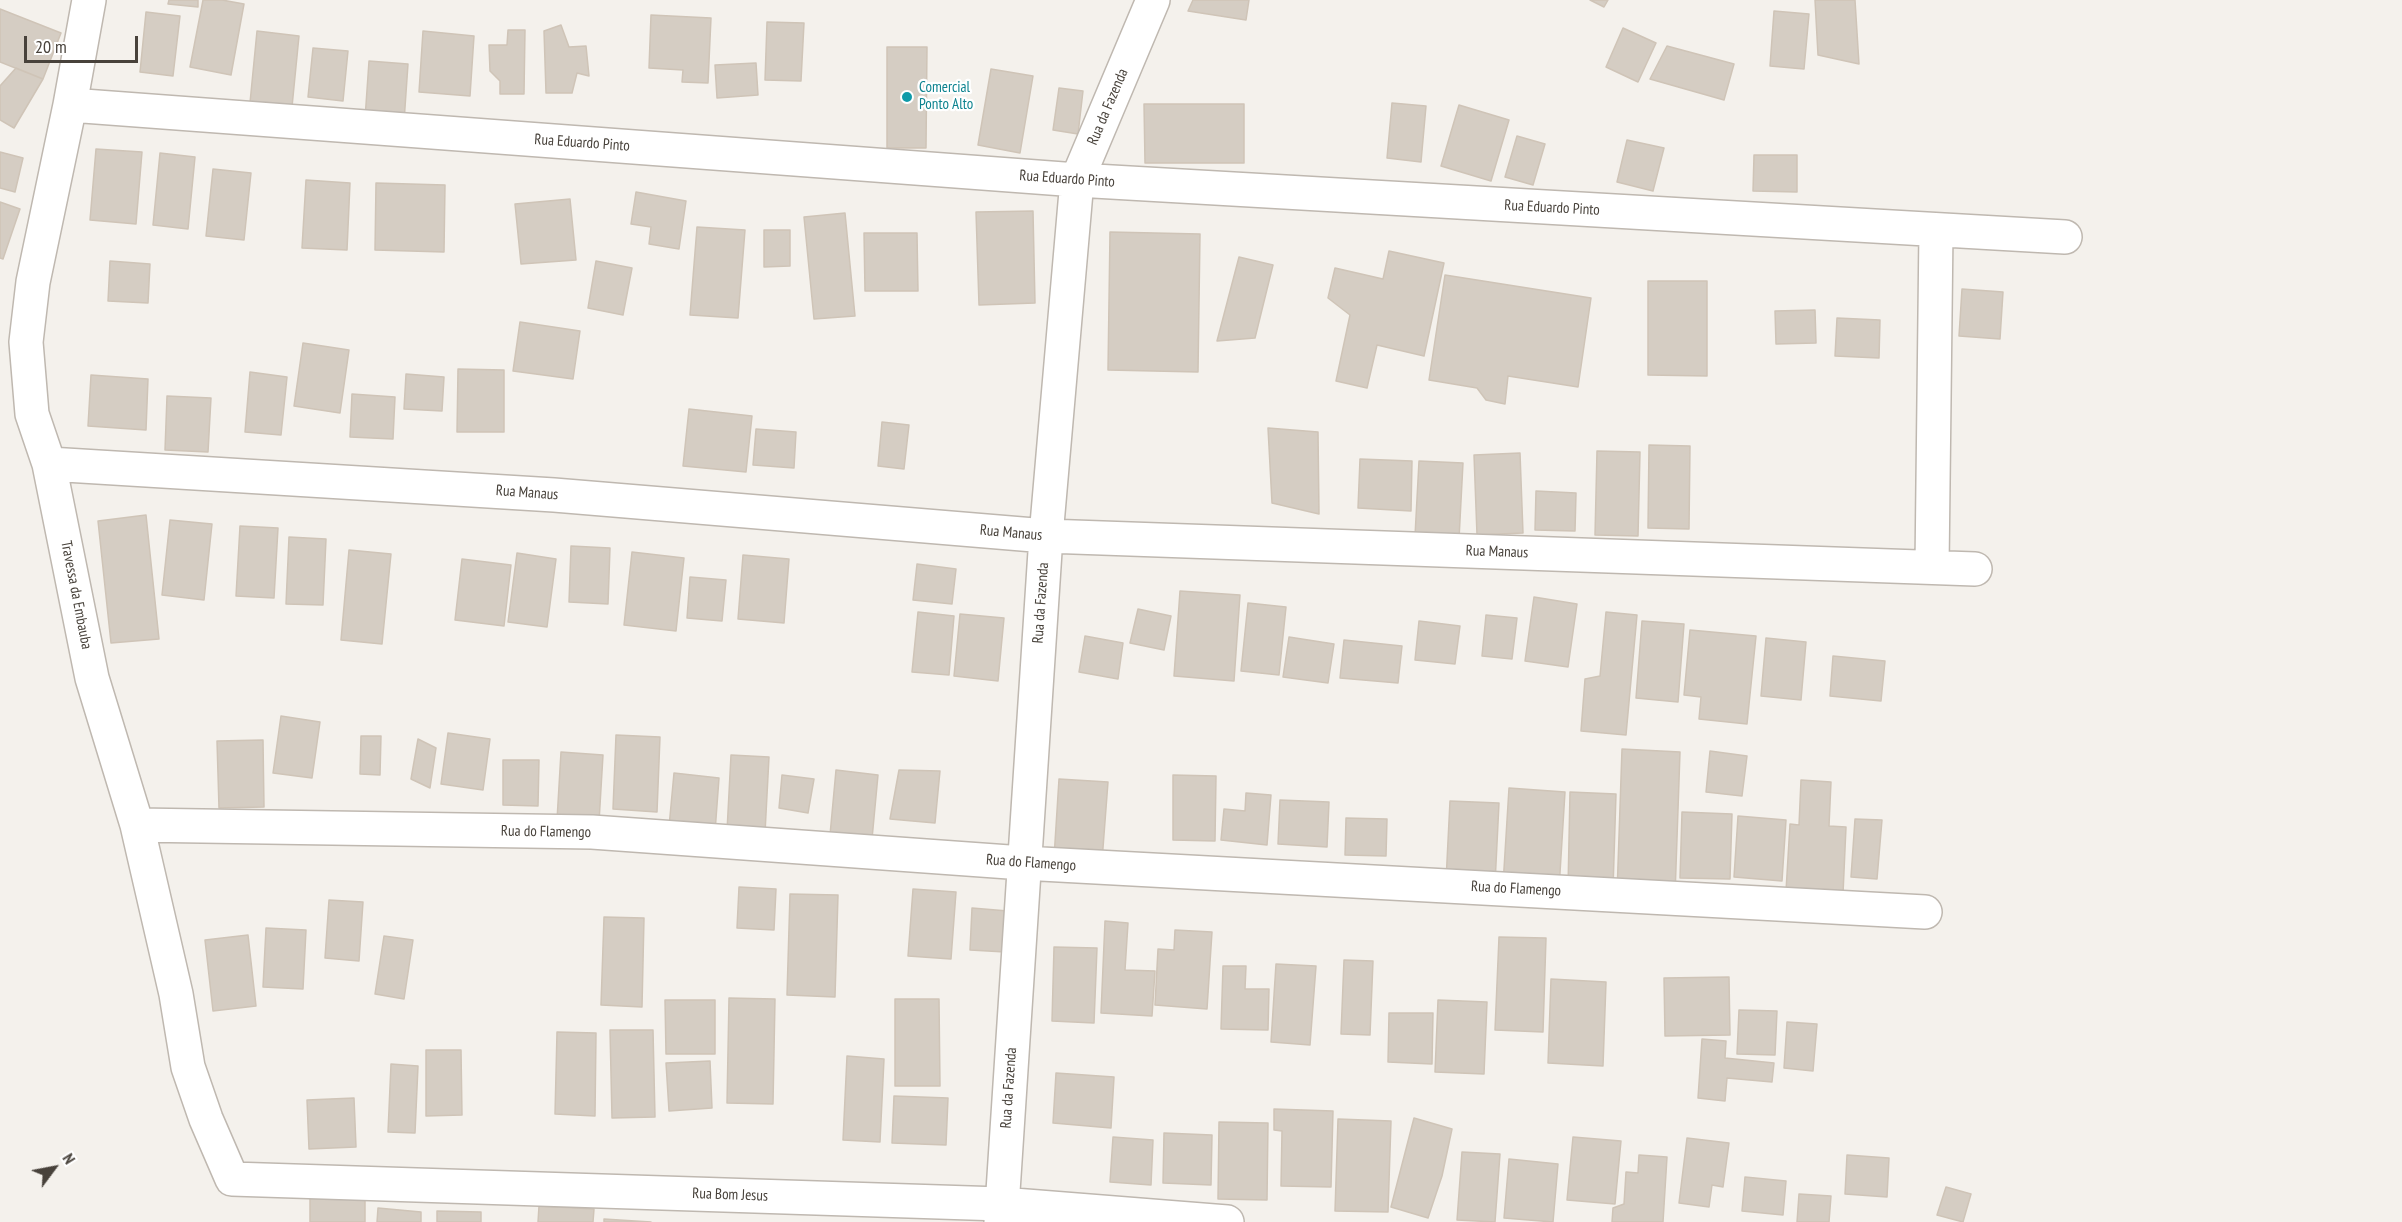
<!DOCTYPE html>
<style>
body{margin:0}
#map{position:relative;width:2402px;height:1222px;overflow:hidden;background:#f4f1ec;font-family:"PT Sans Narrow",sans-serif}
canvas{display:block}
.north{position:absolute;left:24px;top:1138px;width:60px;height:60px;-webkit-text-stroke:4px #fff;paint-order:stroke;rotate:58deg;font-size:16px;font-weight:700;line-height:24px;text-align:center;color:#48423b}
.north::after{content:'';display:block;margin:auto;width:21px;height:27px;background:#48423b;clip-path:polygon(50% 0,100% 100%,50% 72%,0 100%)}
.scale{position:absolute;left:24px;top:36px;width:114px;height:27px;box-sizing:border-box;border:3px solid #48423b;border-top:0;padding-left:8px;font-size:18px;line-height:21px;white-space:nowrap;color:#48423b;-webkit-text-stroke:4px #fff;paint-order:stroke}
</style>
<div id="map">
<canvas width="2402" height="1222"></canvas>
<div class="north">N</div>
<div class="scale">20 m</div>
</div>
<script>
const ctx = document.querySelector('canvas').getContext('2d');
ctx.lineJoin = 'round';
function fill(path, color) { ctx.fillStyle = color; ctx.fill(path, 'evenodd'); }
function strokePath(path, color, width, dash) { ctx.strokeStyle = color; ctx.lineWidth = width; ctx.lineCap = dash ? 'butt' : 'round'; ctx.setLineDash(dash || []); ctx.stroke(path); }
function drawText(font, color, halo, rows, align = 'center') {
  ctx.font = font + ' "PT Sans Narrow",sans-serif'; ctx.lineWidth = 4.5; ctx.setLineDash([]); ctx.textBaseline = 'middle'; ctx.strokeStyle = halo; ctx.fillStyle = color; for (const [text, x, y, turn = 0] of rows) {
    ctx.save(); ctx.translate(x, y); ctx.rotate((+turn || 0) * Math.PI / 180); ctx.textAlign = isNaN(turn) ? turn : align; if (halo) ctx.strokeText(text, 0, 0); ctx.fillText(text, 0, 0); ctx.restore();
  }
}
const building = new Path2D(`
 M 169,0 L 198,0 L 198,7 L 168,4 Z
 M 203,0 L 222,0 L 244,4 L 231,75 L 190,67 Z
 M 1193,0 L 1249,0 L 1246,20 L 1188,11 Z
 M 1590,0 L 1608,0 L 1604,7 Z
 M 1815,0 L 1855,0 L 1859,64 L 1818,55 Z
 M 0,9 L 61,33 L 43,79 L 0,62 Z
 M 1774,11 L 1809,14 L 1804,69 L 1770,66 Z
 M 146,12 L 180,16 L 173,76 L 140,72 Z
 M 651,15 L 711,18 L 708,83 L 682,82 L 683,70 L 649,68 Z
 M 767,22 L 804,23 L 801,81 L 765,80 Z
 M 561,25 L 569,47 L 586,46 L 589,76 L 577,73 L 572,93 L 546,93 L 544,31 Z
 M 1623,28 L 1656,43 L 1638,82 L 1606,67 Z
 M 508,30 L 525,30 L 524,94 L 500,94 L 500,81 L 490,71 L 489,45 L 507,45 Z
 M 257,31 L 299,36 L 291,117 L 249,113 Z
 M 423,31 L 474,36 L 470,96 L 419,92 Z
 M 1667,46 L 1734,64 L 1724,100 L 1650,79 Z
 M 887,47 L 927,47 L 926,148 L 887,148 Z
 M 313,48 L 348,51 L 343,101 L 308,97 Z
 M 369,61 L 408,64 L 404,122 L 365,119 Z
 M 756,63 L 758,95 L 717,98 L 715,65 Z
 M 16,68 L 43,79 L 14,128 L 0,120 L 0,86 Z
 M 991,69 L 1033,76 L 1020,153 L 978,145 Z
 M 1059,88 L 1083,91 L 1078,134 L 1053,130 Z
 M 1392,103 L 1426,106 L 1421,162 L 1387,158 Z
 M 1144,104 L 1244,104 L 1244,163 L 1145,163 Z
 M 1459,105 L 1509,120 L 1491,181 L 1441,166 Z
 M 1517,136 L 1545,144 L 1533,185 L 1505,177 Z
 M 1627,140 L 1664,148 L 1653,191 L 1617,182 Z
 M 96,149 L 142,152 L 136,224 L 90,220 Z
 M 0,152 L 23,158 L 15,192 L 0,188 Z
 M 160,153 L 195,157 L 188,229 L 153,225 Z
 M 1754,155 L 1797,155 L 1797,192 L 1753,191 Z
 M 213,169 L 251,173 L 244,240 L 206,236 Z
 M 306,180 L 350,183 L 347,250 L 302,248 Z
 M 376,183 L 445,185 L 444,252 L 375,250 Z
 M 636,192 L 686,201 L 679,249 L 649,244 L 651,227 L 631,224 Z
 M 570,199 L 576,260 L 521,264 L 515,204 Z
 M 0,202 L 20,209 L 3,259 L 0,258 Z
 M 1033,211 L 1035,303 L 979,305 L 976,212 Z
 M 845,213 L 855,316 L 814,319 L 804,217 Z
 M 697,227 L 745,230 L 738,318 L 690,315 Z
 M 764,230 L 790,230 L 790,266 L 764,267 Z
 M 1110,232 L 1200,234 L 1198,372 L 1108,370 Z
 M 864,233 L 917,233 L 918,291 L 865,291 Z
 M 1389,251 L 1444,263 L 1424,356 L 1377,345 L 1367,388 L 1336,381 L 1350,315 L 1328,298 L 1335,268 L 1383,279 Z
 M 1239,257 L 1273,265 L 1255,338 L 1217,341 Z
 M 110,261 L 150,264 L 148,303 L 108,301 Z
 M 596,261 L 632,268 L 623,315 L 588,308 Z
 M 1445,275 L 1591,298 L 1578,387 L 1508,376 L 1505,404 L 1486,400 L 1477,388 L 1429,380 Z
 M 1648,281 L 1707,281 L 1707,376 L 1648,375 Z
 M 1962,289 L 2003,292 L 2000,339 L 1959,336 Z
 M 1815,310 L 1816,343 L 1776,344 L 1775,311 Z
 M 1837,318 L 1880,320 L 1879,358 L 1835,356 Z
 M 520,322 L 580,331 L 573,379 L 513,371 Z
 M 303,343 L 349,350 L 340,413 L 294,406 Z
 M 458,369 L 504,370 L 504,432 L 457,432 Z
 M 250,372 L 287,377 L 281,435 L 245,432 Z
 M 406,374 L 444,377 L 442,411 L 404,409 Z
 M 91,375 L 148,379 L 146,430 L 88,426 Z
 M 352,394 L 395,397 L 393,439 L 350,437 Z
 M 167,396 L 211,398 L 208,452 L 165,450 Z
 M 689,409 L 752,416 L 746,472 L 683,466 Z
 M 882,422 L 909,425 L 904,469 L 878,466 Z
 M 1268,428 L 1318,432 L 1319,514 L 1272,503 Z
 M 756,429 L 796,432 L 794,468 L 753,465 Z
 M 1649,445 L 1690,446 L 1689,529 L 1648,528 Z
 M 1597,451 L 1640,452 L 1638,536 L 1595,535 Z
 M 1520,453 L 1523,533 L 1477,535 L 1474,455 Z
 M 1360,459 L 1412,461 L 1411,511 L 1358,508 Z
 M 1419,461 L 1463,463 L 1459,539 L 1415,536 Z
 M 1536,491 L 1576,493 L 1575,531 L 1535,530 Z
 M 146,515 L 159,639 L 111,643 L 98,521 Z
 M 170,520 L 212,524 L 204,600 L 162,595 Z
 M 240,526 L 278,528 L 274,598 L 236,596 Z
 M 289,537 L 326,539 L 323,605 L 286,604 Z
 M 571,546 L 610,548 L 608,604 L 569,602 Z
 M 349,550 L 391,554 L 382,644 L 341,640 Z
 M 632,552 L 684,558 L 676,631 L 624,625 Z
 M 517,553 L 556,559 L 547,627 L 508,622 Z
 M 743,555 L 789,559 L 784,623 L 738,619 Z
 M 462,559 L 511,565 L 504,626 L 455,620 Z
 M 917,564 L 956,569 L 952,604 L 913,600 Z
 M 690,577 L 726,580 L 722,621 L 687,618 Z
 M 1180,591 L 1240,595 L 1234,681 L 1174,676 Z
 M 1534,597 L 1577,604 L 1568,667 L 1525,661 Z
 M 1248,603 L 1286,607 L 1279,675 L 1241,671 Z
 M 1138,609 L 1171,616 L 1164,650 L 1130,643 Z
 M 918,612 L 954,616 L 949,675 L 912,672 Z
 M 1606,612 L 1637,615 L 1626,735 L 1581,731 L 1585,679 L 1600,676 Z
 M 960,614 L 1004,618 L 998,681 L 954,676 Z
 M 1486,615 L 1517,618 L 1512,659 L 1482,656 Z
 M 1419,621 L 1460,626 L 1455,664 L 1415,660 Z
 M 1642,621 L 1684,624 L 1678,702 L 1636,698 Z
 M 1690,630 L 1756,636 L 1747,724 L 1699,719 L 1701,697 L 1684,695 Z
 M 1085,636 L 1123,643 L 1118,679 L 1079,672 Z
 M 1289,637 L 1334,644 L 1328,683 L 1283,677 Z
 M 1766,638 L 1806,642 L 1801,700 L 1761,696 Z
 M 1344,640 L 1402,646 L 1398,683 L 1340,678 Z
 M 1833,656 L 1885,661 L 1881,701 L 1830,696 Z
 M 281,716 L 320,722 L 312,778 L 273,773 Z
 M 448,733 L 490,739 L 483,790 L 441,784 Z
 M 616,735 L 660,737 L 657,812 L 613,809 Z
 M 361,736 L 381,736 L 380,775 L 360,774 Z
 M 418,739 L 436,748 L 430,788 L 411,779 Z
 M 263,740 L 264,807 L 219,808 L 217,741 Z
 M 1622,749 L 1680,752 L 1675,896 L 1617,894 Z
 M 1710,751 L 1747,756 L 1742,796 L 1706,792 Z
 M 561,752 L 603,755 L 599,822 L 557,820 Z
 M 731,755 L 769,757 L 765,833 L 727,831 Z
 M 503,760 L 539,760 L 538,806 L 503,805 Z
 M 836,770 L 878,775 L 872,839 L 830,835 Z
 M 899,770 L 940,771 L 935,823 L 890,819 Z
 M 674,773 L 719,778 L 715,832 L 669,827 Z
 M 782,775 L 814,779 L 808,813 L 779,808 Z
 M 1173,775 L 1216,776 L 1215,841 L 1173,840 Z
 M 1059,779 L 1108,782 L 1102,861 L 1054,858 Z
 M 1801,780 L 1831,782 L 1829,826 L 1846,827 L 1843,894 L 1786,891 L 1790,824 L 1799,825 Z
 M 1509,788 L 1565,792 L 1559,889 L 1503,885 Z
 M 1570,792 L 1616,794 L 1613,889 L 1568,888 Z
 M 1246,793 L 1271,795 L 1267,845 L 1221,840 L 1224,809 L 1245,811 Z
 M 1280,800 L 1329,802 L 1327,847 L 1278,844 Z
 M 1450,801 L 1499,803 L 1495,884 L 1446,881 Z
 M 1682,812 L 1732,814 L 1730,879 L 1680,878 Z
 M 1738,816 L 1786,820 L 1782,881 L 1734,877 Z
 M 1346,818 L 1387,819 L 1386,856 L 1345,855 Z
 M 1855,819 L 1882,820 L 1877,879 L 1851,877 Z
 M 739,887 L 776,889 L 774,930 L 737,928 Z
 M 913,889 L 956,892 L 951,959 L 908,956 Z
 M 790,894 L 838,895 L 835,997 L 787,995 Z
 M 329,900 L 363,902 L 359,961 L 325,958 Z
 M 972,908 L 1008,911 L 1005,952 L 970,950 Z
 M 604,917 L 644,918 L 642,1007 L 601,1005 Z
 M 1105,921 L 1128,923 L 1125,970 L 1155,971 L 1152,1016 L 1101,1013 Z
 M 266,928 L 306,930 L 303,989 L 263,987 Z
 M 1175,930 L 1212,932 L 1207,1009 L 1155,1005 L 1158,949 L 1174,950 Z
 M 248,935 L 256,1006 L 213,1011 L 205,940 Z
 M 384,936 L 413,940 L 404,999 L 375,994 Z
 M 1499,937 L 1546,938 L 1543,1032 L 1495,1030 Z
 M 1054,947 L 1097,948 L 1094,1023 L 1052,1021 Z
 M 1344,960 L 1373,961 L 1370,1035 L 1341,1034 Z
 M 1276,964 L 1316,966 L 1310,1045 L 1271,1042 Z
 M 1223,966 L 1246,966 L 1245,989 L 1269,989 L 1268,1030 L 1221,1029 Z
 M 1729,977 L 1730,1035 L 1665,1036 L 1664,978 Z
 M 1551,979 L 1606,982 L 1603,1066 L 1548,1063 Z
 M 729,998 L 775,999 L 773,1104 L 727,1103 Z
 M 895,999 L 939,999 L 940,1086 L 895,1086 Z
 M 665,1000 L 715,1000 L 715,1054 L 666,1054 Z
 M 1438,1000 L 1487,1002 L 1484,1074 L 1435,1072 Z
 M 1739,1010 L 1777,1011 L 1775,1055 L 1737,1054 Z
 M 1389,1013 L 1433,1013 L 1432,1064 L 1388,1062 Z
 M 1787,1022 L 1817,1024 L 1813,1071 L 1784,1068 Z
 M 610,1030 L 653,1030 L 655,1117 L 612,1118 Z
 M 557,1032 L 596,1033 L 595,1116 L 555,1114 Z
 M 1702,1039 L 1726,1041 L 1725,1058 L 1774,1063 L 1772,1082 L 1727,1078 L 1725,1101 L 1698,1098 Z
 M 426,1050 L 461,1050 L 462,1115 L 426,1116 Z
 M 847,1056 L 884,1059 L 880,1142 L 843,1140 Z
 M 710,1061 L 712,1108 L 669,1111 L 666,1063 Z
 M 391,1064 L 418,1066 L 415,1133 L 388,1132 Z
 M 1056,1073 L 1114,1077 L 1111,1128 L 1053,1123 Z
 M 894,1096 L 948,1098 L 946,1145 L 892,1143 Z
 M 354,1098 L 356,1147 L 309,1149 L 307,1100 Z
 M 1274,1109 L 1333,1111 L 1331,1187 L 1281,1186 L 1282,1131 L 1274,1130 Z
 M 1414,1118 L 1452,1129 L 1442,1176 L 1428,1218 L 1391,1207 Z
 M 1338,1119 L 1391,1121 L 1388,1212 L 1335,1211 Z
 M 1219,1122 L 1268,1123 L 1267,1200 L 1218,1199 Z
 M 1164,1133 L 1212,1135 L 1211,1185 L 1163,1183 Z
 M 1113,1137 L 1153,1140 L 1151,1185 L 1110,1182 Z
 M 1573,1137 L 1621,1141 L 1615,1204 L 1567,1200 Z
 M 1687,1138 L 1729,1143 L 1723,1187 L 1712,1185 L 1709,1207 L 1679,1203 Z
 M 1462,1152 L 1500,1154 L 1495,1222 L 1457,1220 Z
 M 1639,1155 L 1667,1157 L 1663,1222 L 1612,1222 L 1613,1208 L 1624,1204 L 1626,1172 L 1638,1173 Z
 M 1847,1155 L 1889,1158 L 1887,1197 L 1845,1194 Z
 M 1509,1159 L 1558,1164 L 1553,1222 L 1504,1218 Z
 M 1745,1177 L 1786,1181 L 1783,1215 L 1742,1211 Z
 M 1946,1187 L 1971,1194 L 1963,1222 L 1937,1215 Z
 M 1799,1194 L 1831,1196 L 1829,1222 L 1797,1222 Z
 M 310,1198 L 365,1199 L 365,1222 L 310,1222 Z
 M 539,1206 L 594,1209 L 593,1222 L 538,1222 Z
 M 378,1208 L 421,1212 L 421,1222 L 377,1222 Z
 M 437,1211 L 481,1212 L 481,1222 L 437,1222 Z
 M 604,1219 L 651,1222 L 604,1222 Z`);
fill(building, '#d5cdc3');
strokePath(building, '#cfc4b7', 1.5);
const minor = new Path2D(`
 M 89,0 L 70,105 L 33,282 L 26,342 L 32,414 L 49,464 L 92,678 L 137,825 L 176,994 L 188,1067 L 206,1119 L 232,1179 L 1001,1204 L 1227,1222
 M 70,105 L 1077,180 L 2065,237
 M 49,464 L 554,495 L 1046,536 L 1975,569
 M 1932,567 L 1936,230
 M 137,825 L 592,832 L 1023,863 L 1925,912
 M 1001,1222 L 1046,536 L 1077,180 L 1153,0`);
strokePath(minor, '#bfb8b0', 36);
strokePath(minor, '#fff', 33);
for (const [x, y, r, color] of [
 [907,97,6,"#0f9aa8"]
]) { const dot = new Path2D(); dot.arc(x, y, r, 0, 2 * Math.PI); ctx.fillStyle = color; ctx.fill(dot); strokePath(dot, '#fff', 2); }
drawText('15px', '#0d838f', '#fff', [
 ["Comercial",919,88],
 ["Ponto Alto",919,105]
], 'left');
drawText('15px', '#48423b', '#fff', [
 ["Rua da Fazenda",1108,107,-67],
 ["Rua Eduardo Pinto",582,143,4],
 ["Rua Eduardo Pinto",1067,179,4],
 ["Rua Eduardo Pinto",1552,208,3],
 ["Rua Manaus",527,493,4],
 ["Rua Manaus",1011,533,5],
 ["Rua Manaus",1497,552,2],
 ["Travessa da Embauba",76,595,79],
 ["Rua da Fazenda",1041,603,-86],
 ["Rua do Flamengo",546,832,1],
 ["Rua do Flamengo",1031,863,4],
 ["Rua do Flamengo",1516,889,3],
 ["Rua da Fazenda",1009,1088,-86],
 ["Rua Bom Jesus",730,1195,2]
]);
</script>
